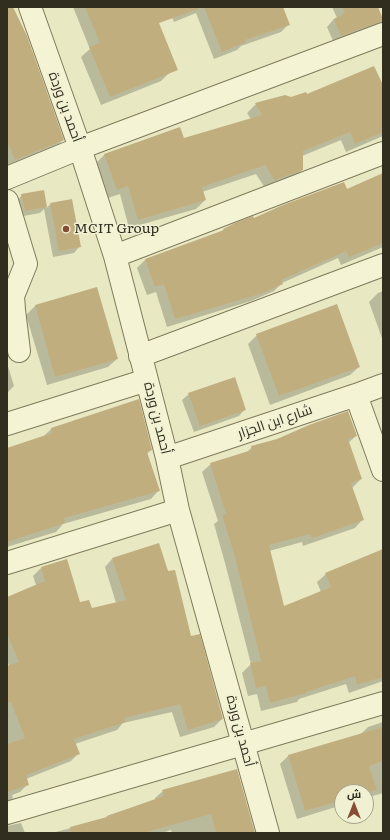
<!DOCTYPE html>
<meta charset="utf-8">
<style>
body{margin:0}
#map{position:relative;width:390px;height:840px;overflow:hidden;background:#e8e8c3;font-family:Literata,Cairo,serif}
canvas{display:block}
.frame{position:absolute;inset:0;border:8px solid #322e1f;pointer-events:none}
.north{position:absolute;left:334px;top:784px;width:40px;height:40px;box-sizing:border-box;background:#f0f0d2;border:1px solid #a4a28a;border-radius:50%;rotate:0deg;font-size:11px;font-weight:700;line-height:16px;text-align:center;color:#322e1f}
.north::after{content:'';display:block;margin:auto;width:14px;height:18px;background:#874c34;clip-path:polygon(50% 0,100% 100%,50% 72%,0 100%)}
</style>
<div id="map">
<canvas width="390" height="840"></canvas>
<div class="frame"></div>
<div class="north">ش</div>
</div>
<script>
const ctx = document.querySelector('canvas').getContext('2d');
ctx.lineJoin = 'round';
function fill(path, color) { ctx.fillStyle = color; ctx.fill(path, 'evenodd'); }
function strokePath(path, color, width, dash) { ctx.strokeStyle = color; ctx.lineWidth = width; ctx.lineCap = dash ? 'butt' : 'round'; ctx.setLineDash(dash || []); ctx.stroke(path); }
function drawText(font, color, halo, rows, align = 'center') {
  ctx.font = font + ' Literata,Cairo,serif'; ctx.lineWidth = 3; ctx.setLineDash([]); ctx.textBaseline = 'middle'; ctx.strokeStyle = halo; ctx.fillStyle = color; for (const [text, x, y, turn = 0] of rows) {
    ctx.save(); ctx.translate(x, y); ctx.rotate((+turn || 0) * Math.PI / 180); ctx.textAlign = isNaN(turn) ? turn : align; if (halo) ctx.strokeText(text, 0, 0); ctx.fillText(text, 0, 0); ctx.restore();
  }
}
fill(new Path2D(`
 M 7,7 L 12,7 L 63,140 L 54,149 L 7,168 Z
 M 73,7 L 144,7 L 170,72 L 161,81 L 101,105 L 81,57 L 90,49 Z
 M 168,7 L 282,7 L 288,25 L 281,32 L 241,46 L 237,50 L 214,59 L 196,13 L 174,22 Z
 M 332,7 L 377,7 L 383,22 L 376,29 L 334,43 L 327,27 L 334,19 L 337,18 Z
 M 383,88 L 383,136 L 346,152 L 341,140 L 302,156 L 302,170 L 294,179 L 265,188 L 256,174 L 202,192 L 205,200 L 196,209 L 129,228 L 120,194 L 108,198 L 95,164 L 104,155 L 179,128 L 183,139 L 251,119 L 247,113 L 256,104 L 285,96 L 291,98 Z
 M 383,174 L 383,247 L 341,265 L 338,258 L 282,283 L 274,291 L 251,301 L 167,327 L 156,292 L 147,295 L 137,268 L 145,260 L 220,233 L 223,230 L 235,224 L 253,220 L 346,190 Z
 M 43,192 L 46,208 L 51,204 L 80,246 L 74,253 L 53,257 L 44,209 L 40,213 L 18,217 L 16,202 L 22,195 Z
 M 97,289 L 117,359 L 108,367 L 47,385 L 26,315 L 35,306 Z
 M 383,291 L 383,341 L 369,302 L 378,293 Z
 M 257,335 L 359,367 L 350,375 L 270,405 L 248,344 Z
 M 7,363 L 14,386 L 7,393 Z
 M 189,394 L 245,409 L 239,416 L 194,432 L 182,400 Z
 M 51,429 L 151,450 L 147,454 L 159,490 L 151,499 L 63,524 L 56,532 L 7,547 L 7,449 L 44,436 Z
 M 356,436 L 348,443 L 361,479 L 352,488 L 363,519 L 355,528 L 303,546 L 302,542 L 269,551 L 283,607 L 321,592 L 317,582 L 326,574 L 383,550 L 383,681 L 349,693 L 346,684 L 299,699 L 297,702 L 261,711 L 257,694 L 248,696 L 242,673 L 251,664 L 225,563 L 214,524 L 218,521 L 202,472 L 211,464 L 247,452 L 252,447 Z
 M 112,559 L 190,638 L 222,719 L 214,727 L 180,737 L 172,712 L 123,723 L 117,730 L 75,744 L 79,753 L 71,761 L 26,779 L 28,784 L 20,792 L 12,795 L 13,798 L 7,803 L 7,667 L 9,666 L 7,660 L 7,598 L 36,585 L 33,576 L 41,568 L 67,560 L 80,604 L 91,609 L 116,603 L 105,567 Z
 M 383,722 L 383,793 L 366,798 L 366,792 L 342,792 L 342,805 L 297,819 L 280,764 L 288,756 L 360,735 L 368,727 Z
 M 163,791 L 254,833 L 172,833 L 171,830 L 162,833 L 52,833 L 105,819 L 107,816 L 155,800 L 155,798 Z
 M 21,823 L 25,833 L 7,833 L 7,826 Z`), '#0003');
fill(new Path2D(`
 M 7,7 L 13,7 L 27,36 L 64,140 L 15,160 L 7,140 Z
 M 85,7 L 198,7 L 198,9 L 159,23 L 178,70 L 110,97 L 89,47 L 100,43 Z
 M 204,7 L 283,7 L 290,25 L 245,40 L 246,42 L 222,52 Z
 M 342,7 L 378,7 L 383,19 L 383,22 L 379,22 L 341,36 L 334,19 L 345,13 Z
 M 374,66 L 383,85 L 383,132 L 355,144 L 350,132 L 303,151 L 303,170 L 274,180 L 265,165 L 202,187 L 206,200 L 138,220 L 128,186 L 117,190 L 104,154 L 180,127 L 184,138 L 262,115 L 255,103 L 285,95 L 291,97 L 306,92 L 307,94 Z
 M 383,173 L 383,243 L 349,257 L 346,251 L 281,280 L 283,284 L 260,294 L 175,319 L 164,284 L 155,287 L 145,259 L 224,230 L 223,229 L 235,223 L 253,216 L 254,218 L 283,205 L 344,182 L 347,189 Z
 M 44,190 L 47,207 L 25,211 L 21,194 Z
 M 72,199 L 81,247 L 59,251 L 50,203 Z
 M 97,287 L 118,359 L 55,377 L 35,305 Z
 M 337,304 L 360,367 L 279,396 L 256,334 Z
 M 235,377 L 246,410 L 200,426 L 188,393 Z
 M 139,399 L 152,450 L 147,452 L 160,491 L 64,518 L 65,523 L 7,542 L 7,448 L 52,433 L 51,428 Z
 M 348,411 L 357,436 L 348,439 L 362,479 L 351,483 L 364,520 L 312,538 L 310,534 L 269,545 L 284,606 L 331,587 L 325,573 L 383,549 L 383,677 L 357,685 L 355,676 L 306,692 L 306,693 L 270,703 L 266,686 L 256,688 L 250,663 L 261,661 L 234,554 L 222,515 L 226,514 L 210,463 L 252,450 L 251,446 L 277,439 L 309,425 Z
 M 159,543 L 168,571 L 175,570 L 191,636 L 200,634 L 223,719 L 188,730 L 180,704 L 124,718 L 126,722 L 74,739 L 80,754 L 26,775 L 29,785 L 7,792 L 7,744 L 25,738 L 11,702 L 7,703 L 7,666 L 19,662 L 7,634 L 7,597 L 45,581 L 41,567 L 67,559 L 80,602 L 89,600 L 92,608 L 126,600 L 112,558 Z
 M 383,727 L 383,761 L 369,766 L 377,790 L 366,793 L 366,792 L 342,792 L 342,800 L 305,811 L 288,755 Z
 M 237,769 L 255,833 L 216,833 L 211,814 L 143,833 L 71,833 L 70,827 L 107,817 L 107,816 L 164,796 L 162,790 Z`), '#c1ae7e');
const minor = new Path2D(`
 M 30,7 L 80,148 L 115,256 L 167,458 L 178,510 L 268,833
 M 7,178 L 80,148 L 383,34
 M 7,201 L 26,264 L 13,296 L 14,310 L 19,351
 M 115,256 L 383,153
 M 140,356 L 383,265
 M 356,395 L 383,470
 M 7,424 L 147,380
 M 167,458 L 356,395 L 383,385
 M 7,563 L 178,510
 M 7,813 L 383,703`);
strokePath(minor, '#807a5c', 24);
strokePath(minor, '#f4f4d5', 22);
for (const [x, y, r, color] of [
 [66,229,4,"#874c34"]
]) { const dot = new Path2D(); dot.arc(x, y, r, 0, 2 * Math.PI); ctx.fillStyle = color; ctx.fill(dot); strokePath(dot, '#f0f0d2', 1.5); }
drawText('14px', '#322e1f', '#f0f0d2', [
 ["أحمد بن وردة",65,107,70],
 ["أحمد بن وردة",157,418,76],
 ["شارع ابن الجزار",275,422,-19],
 ["أحمد بن وردة",240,731,75]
]);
drawText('14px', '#322e1f', '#f0f0d2', [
 ["MCIT Group",74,229]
], 'left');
</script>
